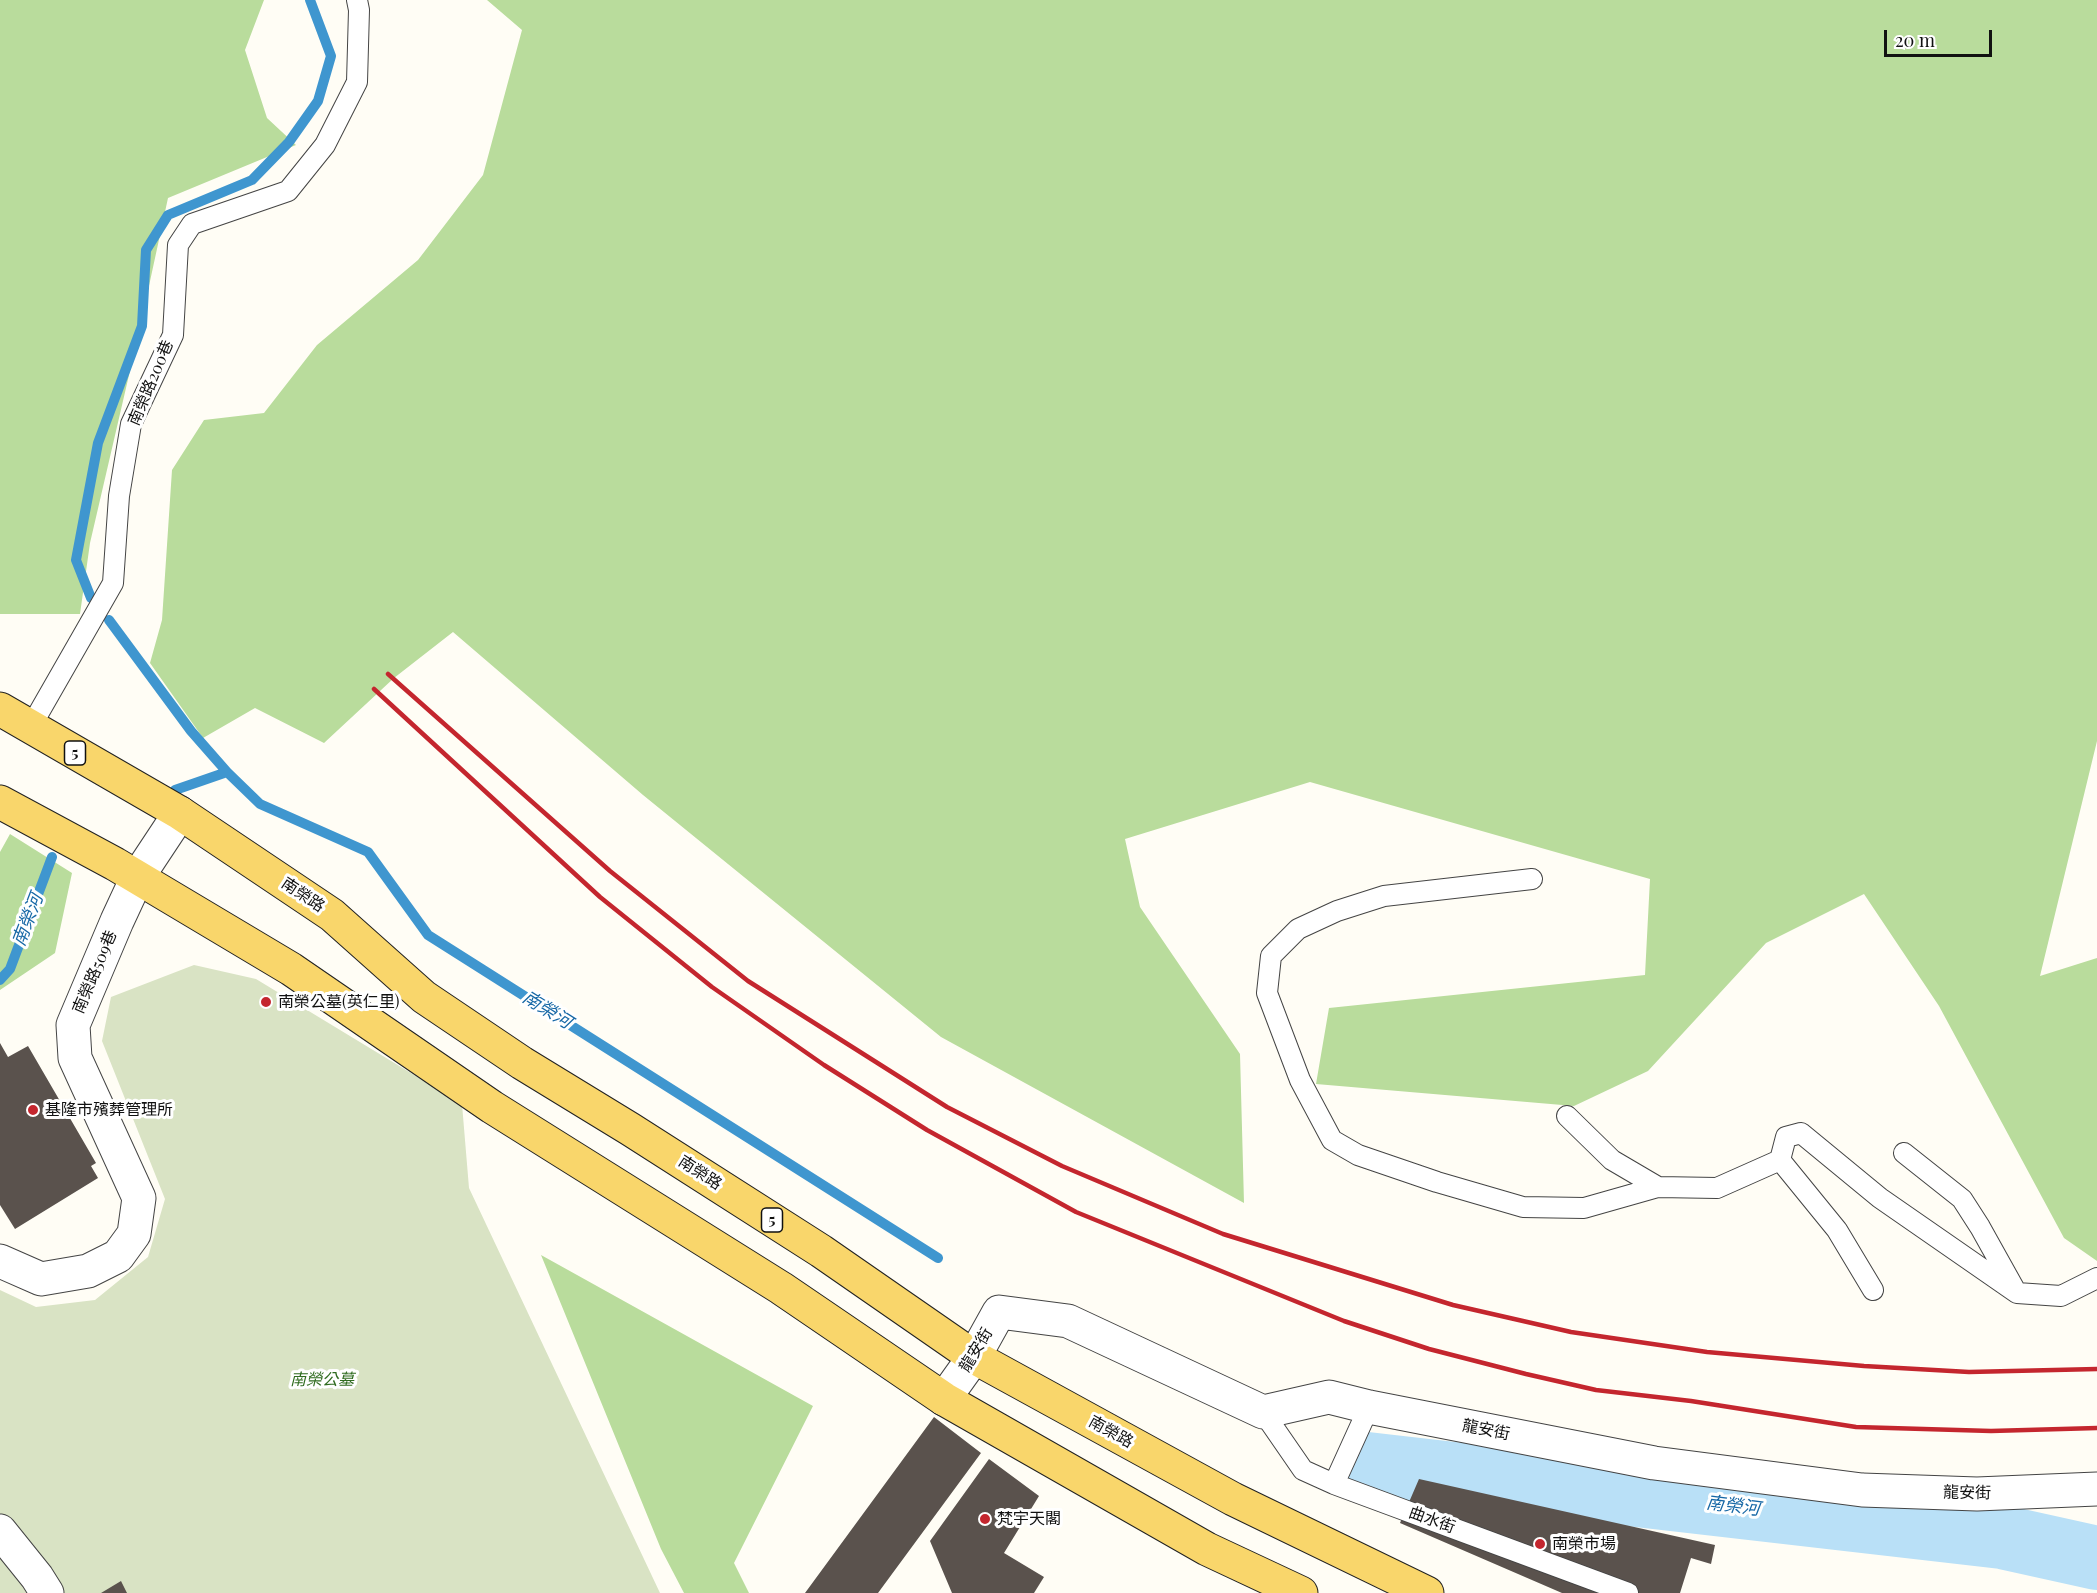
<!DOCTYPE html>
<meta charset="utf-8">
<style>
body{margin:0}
#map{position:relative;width:2097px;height:1593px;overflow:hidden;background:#fffdf5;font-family:"Playfair Display",serif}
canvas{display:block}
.scale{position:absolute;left:1884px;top:30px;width:108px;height:27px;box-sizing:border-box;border:3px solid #111;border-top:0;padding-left:8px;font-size:18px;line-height:21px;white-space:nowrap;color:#111;-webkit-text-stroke:4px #fff;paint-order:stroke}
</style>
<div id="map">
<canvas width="2097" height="1593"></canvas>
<div class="scale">20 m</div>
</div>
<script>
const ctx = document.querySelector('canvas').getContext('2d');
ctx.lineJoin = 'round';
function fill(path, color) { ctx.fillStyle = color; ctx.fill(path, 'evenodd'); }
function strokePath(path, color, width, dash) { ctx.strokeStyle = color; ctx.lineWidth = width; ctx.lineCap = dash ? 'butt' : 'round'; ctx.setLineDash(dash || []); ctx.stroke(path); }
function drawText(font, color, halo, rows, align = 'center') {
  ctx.font = font + ' "Playfair Display","Noto Sans TC",serif'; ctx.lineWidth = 6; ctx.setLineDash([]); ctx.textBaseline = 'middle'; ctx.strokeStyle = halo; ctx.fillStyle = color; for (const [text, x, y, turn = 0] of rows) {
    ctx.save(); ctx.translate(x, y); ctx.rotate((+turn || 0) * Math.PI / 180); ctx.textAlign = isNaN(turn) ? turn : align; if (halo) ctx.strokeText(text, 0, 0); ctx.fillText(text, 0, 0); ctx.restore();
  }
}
fill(new Path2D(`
 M 0,0 L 264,0 L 245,50 L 267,118 L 296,145 L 168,198 L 139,332 L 90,543 L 80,614 L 0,614 Z
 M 487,0 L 2097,0 L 2097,741 L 2040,976 L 2097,958 L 2097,1261 L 2064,1238 L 1939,1006 L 1864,894 L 1766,943 L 1648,1071 L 1574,1106 L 1316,1084 L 1329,1008 L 1645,975 L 1650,879 L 1310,782 L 1125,839 L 1140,907 L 1240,1054 L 1244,1203 L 941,1037 L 643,795 L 453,632 L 394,678 L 324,743 L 255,708 L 203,738 L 150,663 L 162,620 L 172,470 L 204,420 L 264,413 L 317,345 L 418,260 L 483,175 L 522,30 Z
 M 10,834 L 72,873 L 55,953 L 0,990 L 0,852 Z
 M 541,1255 L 813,1406 L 734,1563 L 749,1593 L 684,1593 L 661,1549 Z`), '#b9dc9c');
fill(new Path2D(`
 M 194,965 L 256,979 L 462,1104 L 469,1188 L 660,1593 L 0,1593 L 0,1290 L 36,1307 L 95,1300 L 148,1257 L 165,1199 L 102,1041 L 111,997 Z`), '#d9e3c4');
strokePath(new Path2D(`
 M 91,598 L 76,560 L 98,443 L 142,326 L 146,250 L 168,215 L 252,180 L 289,142 L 318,101 L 331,56 L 310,0
 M 109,620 L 191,731 L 227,772
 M 175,790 L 227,772 L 260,804 L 368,852 L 428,935 L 938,1258
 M 0,980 L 10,969 L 52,857`), '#3f96cf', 10);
strokePath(new Path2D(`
 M 1367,1464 L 2002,1537 L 2097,1558`), '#b9e0f7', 64);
fill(new Path2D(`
 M 0,1043 L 8,1057 L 28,1046 L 96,1163 L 91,1166 L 98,1178 L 15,1229 L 0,1205 Z
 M 934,1417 L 981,1453 L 878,1593 L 805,1593 Z
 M 989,1459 L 1039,1496 L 1004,1553 L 1044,1577 L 1034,1593 L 952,1593 L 930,1541 Z
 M 1419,1479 L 1715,1545 L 1711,1564 L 1691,1558 L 1680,1593 L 1562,1593 L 1400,1523 Z
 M 121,1581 L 127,1593 L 101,1593 Z`), '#5a524d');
const lane = new Path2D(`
 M 30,728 L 113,583 L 119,496 L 131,424 L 173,335 L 178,245 L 192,224 L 288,191 L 325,145 L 357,82 L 359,10 L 357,0
 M 1532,879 L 1384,896 L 1337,911 L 1298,929 L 1271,956 L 1267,993 L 1300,1080 L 1332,1140 L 1358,1155 L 1437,1182 L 1523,1207 L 1584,1208 L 1658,1187 L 1717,1188 L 1780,1160
 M 1567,1116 L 1612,1160 L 1658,1187
 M 1904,1153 L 1962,1199 L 1980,1227 L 2014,1288
 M 1873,1290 L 1837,1230 L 1780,1160 L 1786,1137 L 1801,1133 L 1880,1198 L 2017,1293 L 2061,1296 L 2097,1278
 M 1263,1412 L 1303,1470 L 1334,1484 L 1628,1593
 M 1334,1484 L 1369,1407`);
const street = new Path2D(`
 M 0,1261 L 41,1279 L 88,1271 L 118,1256 L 134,1234 L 139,1198 L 75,1058 L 73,1025 L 117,921 L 137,878 L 180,813
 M 944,1399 L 974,1357 L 999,1312 L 1068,1321 L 1263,1412 L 1329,1397 L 1369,1407 L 1654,1463 L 1862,1490 L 1977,1494 L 2097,1489
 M 0,1531 L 37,1577 L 47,1593`);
const primary = new Path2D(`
 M 0,709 L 180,813 L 332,915 L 424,997 L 522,1063 L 630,1129 L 821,1251 L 974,1357 L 1233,1499 L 1427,1593
 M 0,802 L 115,864 L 291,969 L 492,1107 L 781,1288 L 944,1399 L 1207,1549 L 1301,1593`);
strokePath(lane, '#444', 22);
strokePath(street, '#444', 35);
strokePath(primary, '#222', 35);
strokePath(lane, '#fff', 20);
strokePath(street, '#fff', 33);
strokePath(primary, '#f9d66b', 33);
strokePath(new Path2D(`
 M 388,674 L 610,871 L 748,981 L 947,1107 L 1062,1166 L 1223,1234 L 1453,1305 L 1571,1332 L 1707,1352 L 1864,1366 L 1969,1372 L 2097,1369
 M 374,689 L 600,897 L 712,987 L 824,1065 L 927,1130 L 1076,1212 L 1344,1321 L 1429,1349 L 1526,1374 L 1596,1390 L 1691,1401 L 1856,1427 L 1991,1431 L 2097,1428`), '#c4262e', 4.5);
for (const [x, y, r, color] of [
 [266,1002,6,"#c4262e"],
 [33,1110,6,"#c4262e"],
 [985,1519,6,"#c4262e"],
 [1540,1544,6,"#c4262e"]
]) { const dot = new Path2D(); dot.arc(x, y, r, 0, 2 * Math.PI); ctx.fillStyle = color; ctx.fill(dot); strokePath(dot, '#fff', 2); }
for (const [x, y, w] of [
 [75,753,21],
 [772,1220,21]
]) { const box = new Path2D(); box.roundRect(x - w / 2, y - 12, w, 24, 4.5); ctx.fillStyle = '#fff'; ctx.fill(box); strokePath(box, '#111', 1.5); }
drawText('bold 15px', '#111', null, [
 ["5",75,753],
 ["5",772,1220]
]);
drawText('16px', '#111', '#fff', [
 ["南榮路200巷",151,383,-67],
 ["南榮路",303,895,34],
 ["南榮路509巷",95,972,-67],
 ["南榮路",700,1173,33],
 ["龍安街",976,1350,-59],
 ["龍安街",1486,1430,11],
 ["南榮路",1111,1432,29],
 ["龍安街",1967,1493,1],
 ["曲水街",1432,1520,20]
]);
drawText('16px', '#111', '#fff', [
 ["南榮公墓(英仁里)",278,1002],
 ["基隆市殯葬管理所",45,1110],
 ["梵宇天閣",997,1519],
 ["南榮市場",1552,1544]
], 'left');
drawText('italic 16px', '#2f6b1f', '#fff', [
 ["南榮公墓",322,1380]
]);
drawText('italic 18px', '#1768a6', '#fff', [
 ["南榮河",28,920,-69],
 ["南榮河",547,1010,32],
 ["南榮河",1733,1506,7]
]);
</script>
